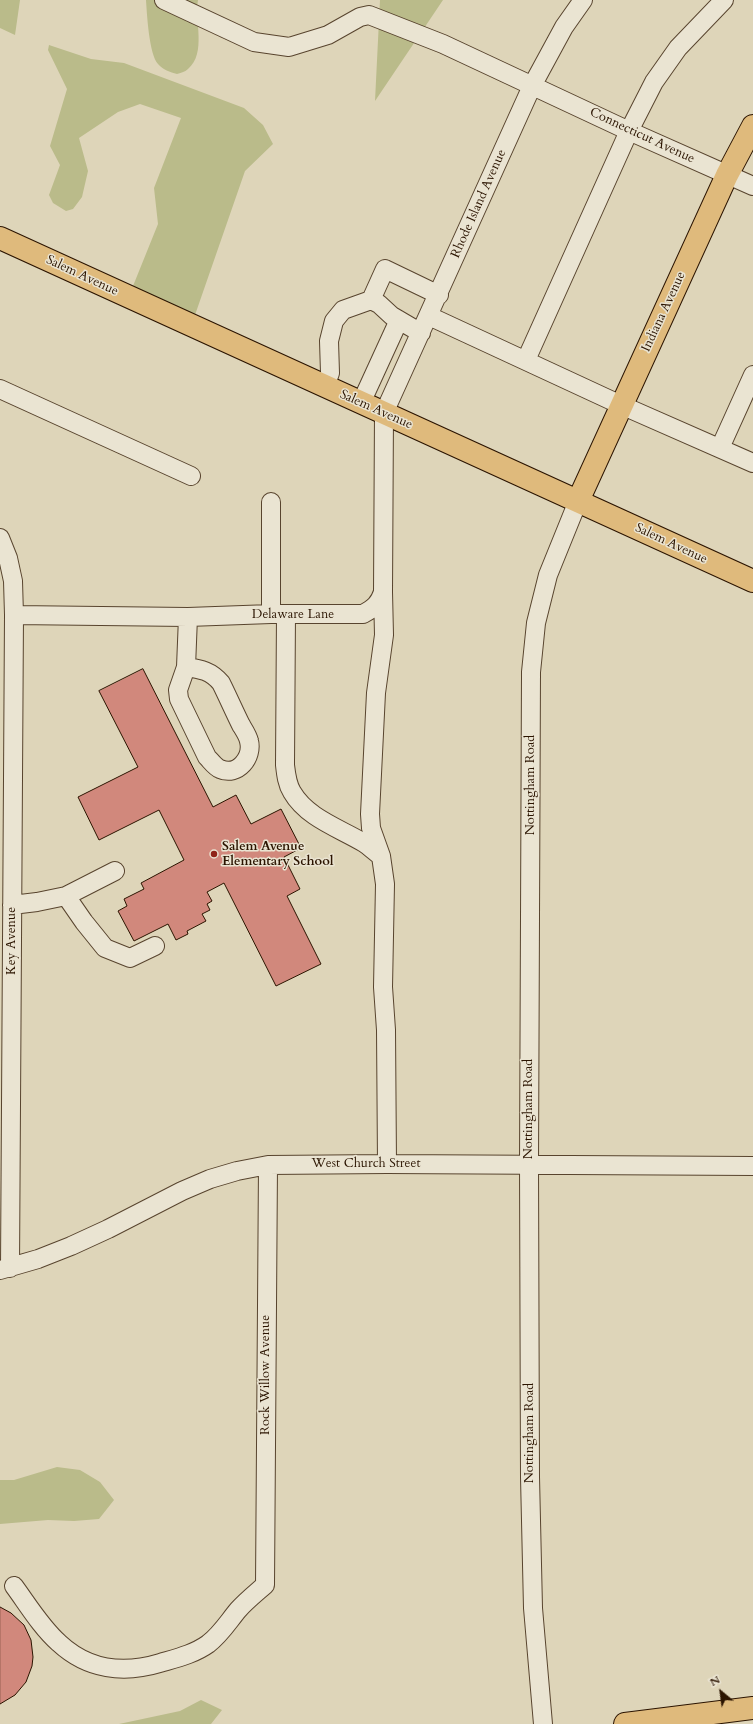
<!DOCTYPE html>
<style>
body{margin:0}
#map{position:relative;width:753px;height:1724px;overflow:hidden;background:#ded5b9;font-family:Cardo,serif}
canvas{display:block}
.north{position:absolute;left:701px;top:1672px;width:40px;height:40px;-webkit-text-stroke:3px #eae4d2;paint-order:stroke;rotate:331deg;font-size:11px;font-weight:700;line-height:16px;text-align:center;color:#2b1400}
.north::after{content:'';display:block;margin:auto;width:14px;height:18px;background:#2b1400;clip-path:polygon(50% 0,100% 100%,50% 72%,0 100%)}
</style>
<div id="map">
<canvas width="753" height="1724"></canvas>
<div class="north">N</div>
</div>
<script>
const ctx = document.querySelector('canvas').getContext('2d');
ctx.lineJoin = 'round';
function fill(path, color) { ctx.fillStyle = color; ctx.fill(path, 'evenodd'); }
function strokePath(path, color, width, dash) { ctx.strokeStyle = color; ctx.lineWidth = width; ctx.lineCap = dash ? 'butt' : 'round'; ctx.setLineDash(dash || []); ctx.stroke(path); }
function drawText(font, color, halo, rows, align = 'center') {
  ctx.font = font + ' Cardo,serif'; ctx.lineWidth = 3; ctx.setLineDash([]); ctx.textBaseline = 'middle'; ctx.strokeStyle = halo; ctx.fillStyle = color; for (const [text, x, y, turn = 0] of rows) {
    ctx.save(); ctx.translate(x, y); ctx.rotate((+turn || 0) * Math.PI / 180); ctx.textAlign = isNaN(turn) ? turn : align; if (halo) ctx.strokeText(text, 0, 0); ctx.fillText(text, 0, 0); ctx.restore();
  }
}
fill(new Path2D(`
 M 0,0 L 20,0 L 15,35 L 0,28 Z
 M 146,0 L 198,0 C 194,20 207,53 188,69 C 185,72 180,73 177,74 C 170,72 163,70 158,64 C 149,54 147,14 146,0 Z
 M 380,0 L 443,0 L 375,101 Z
 M 49,45 L 91,59 L 124,63 L 244,108 L 263,125 L 273,144 L 245,171 L 195,315 L 133,286 L 158,224 L 154,188 L 181,118 L 140,104 L 118,112 L 79,138 L 88,171 L 82,197 L 73,209 L 66,211 L 53,203 L 49,195 L 60,165 L 50,146 L 67,89 L 48,50 Z
 M 57,1467 L 80,1470 L 100,1482 L 114,1500 L 99,1519 L 74,1521 L 48,1520 L 0,1524 L 0,1480 L 14,1480 Z
 M 201,1700 L 222,1710 L 211,1724 L 119,1724 L 180,1711 Z`), '#babb8a');
const building = new Path2D(`
 M 143,669 L 213,807 L 236,795 L 251,824 L 281,809 L 301,848 L 284,857 L 300,889 L 287,896 L 321,964 L 276,986 L 224,883 L 207,892 L 212,901 L 207,904 L 210,910 L 202,914 L 206,921 L 187,931 L 188,934 L 176,940 L 168,924 L 134,941 L 118,911 L 127,906 L 124,899 L 144,889 L 141,883 L 184,860 L 159,810 L 99,840 L 78,797 L 138,767 L 99,691 Z
 M 0,1607 L 11,1613 L 24,1625 L 31,1640 L 33,1657 L 32,1666 L 26,1682 L 15,1695 L 0,1704 Z`);
fill(building, '#d1887c');
strokePath(building, '#2b1400', 1);
const minor = new Path2D(`
 M 164,0 L 254,42 L 289,47 L 328,35 L 360,17 L 369,15 L 443,44 L 629,131 L 753,186
 M 371,300 L 385,269 L 439,295
 M 429,316 L 621,405 L 753,463
 M 526,360 L 629,131 L 654,82 L 678,48 L 724,0
 M 325,387 L 330,373 L 329,341 L 334,321 L 343,310 L 371,300 L 379,304 L 392,316 L 421,333
 M 0,389 L 191,476
 M 361,403 L 399,320
 M 720,448 L 753,375
 M 0,538 L 8,558 L 13,581 L 14,615 L 10,1268
 M 383,592 L 384,635 L 376,693 L 370,814 L 371,828 L 381,856 L 385,884 L 383,987 L 386,1030 L 387,1164
 M 271,614 L 271,502
 M 286,614 L 285,765 C 286,774 287,784 292,792 C 307,818 339,828 364,843 C 370,847 375,852 381,856
 M 14,615 L 188,617 L 271,614 L 363,614 C 374,608 379,604 383,592 L 384,413 L 532,86 L 564,27 L 583,0
 M 186,667 C 201,669 211,671 221,683 C 228,697 234,711 241,725 C 244,730 248,736 249,741 C 253,757 238,777 220,769 C 215,767 211,761 207,757 L 179,699 L 178,690 L 186,667 L 188,617
 M 66,896 L 84,922 L 105,948 L 130,958 L 155,946
 M 12,905 L 37,902 L 66,896 L 115,871
 M 0,1270 L 38,1259 L 71,1246 L 108,1229 L 182,1191 L 210,1179 L 237,1171 L 268,1165 L 387,1164 L 753,1166
 M 14,1586 C 28,1605 41,1627 59,1643 C 88,1670 124,1674 160,1663 C 177,1658 194,1654 208,1644 C 221,1634 228,1622 238,1610 C 246,1601 256,1593 265,1585 L 268,1165
 M 543,1724 L 533,1608 L 530,1477 L 529,1164 L 531,672 L 536,623 L 548,575 L 578,501`);
const major = new Path2D(`
 M 0,238 L 753,581
 M 578,501 L 727,175 L 753,126
 M 625,1724 L 753,1708`);
strokePath(minor, '#58442e', 20);
strokePath(major, '#2b1400', 24);
strokePath(minor, '#eae4d2', 18);
strokePath(major, '#dfba7c', 22);
for (const [x, y, r, color] of [
 [214,854,4,"#8f2418"]
]) { const dot = new Path2D(); dot.arc(x, y, r, 0, 2 * Math.PI); ctx.fillStyle = color; ctx.fill(dot); strokePath(dot, '#eae4d2', 1.5); }
drawText('13px', '#2b1400', '#eae4d2', [
 ["Connecticut Avenue",642,136,25],
 ["Rhode Island Avenue",479,204,-66],
 ["Salem Avenue",82,276,25],
 ["Indiana Avenue",664,312,-65],
 ["Salem Avenue",376,410,24],
 ["Salem Avenue",671,544,25],
 ["Delaware Lane",293,615],
 ["Nottingham Road",531,785,-90],
 ["Key Avenue",12,941,-90],
 ["Nottingham Road",529,1109,-90],
 ["West Church Street",366,1164],
 ["Rock Willow Avenue",266,1375,-90],
 ["Nottingham Road",530,1433,-90]
]);
drawText('bold 13px', '#2b1400', '#eae4d2', [
 ["Salem Avenue",222,847],
 ["Elementary School",222,862]
], 'left');
</script>
